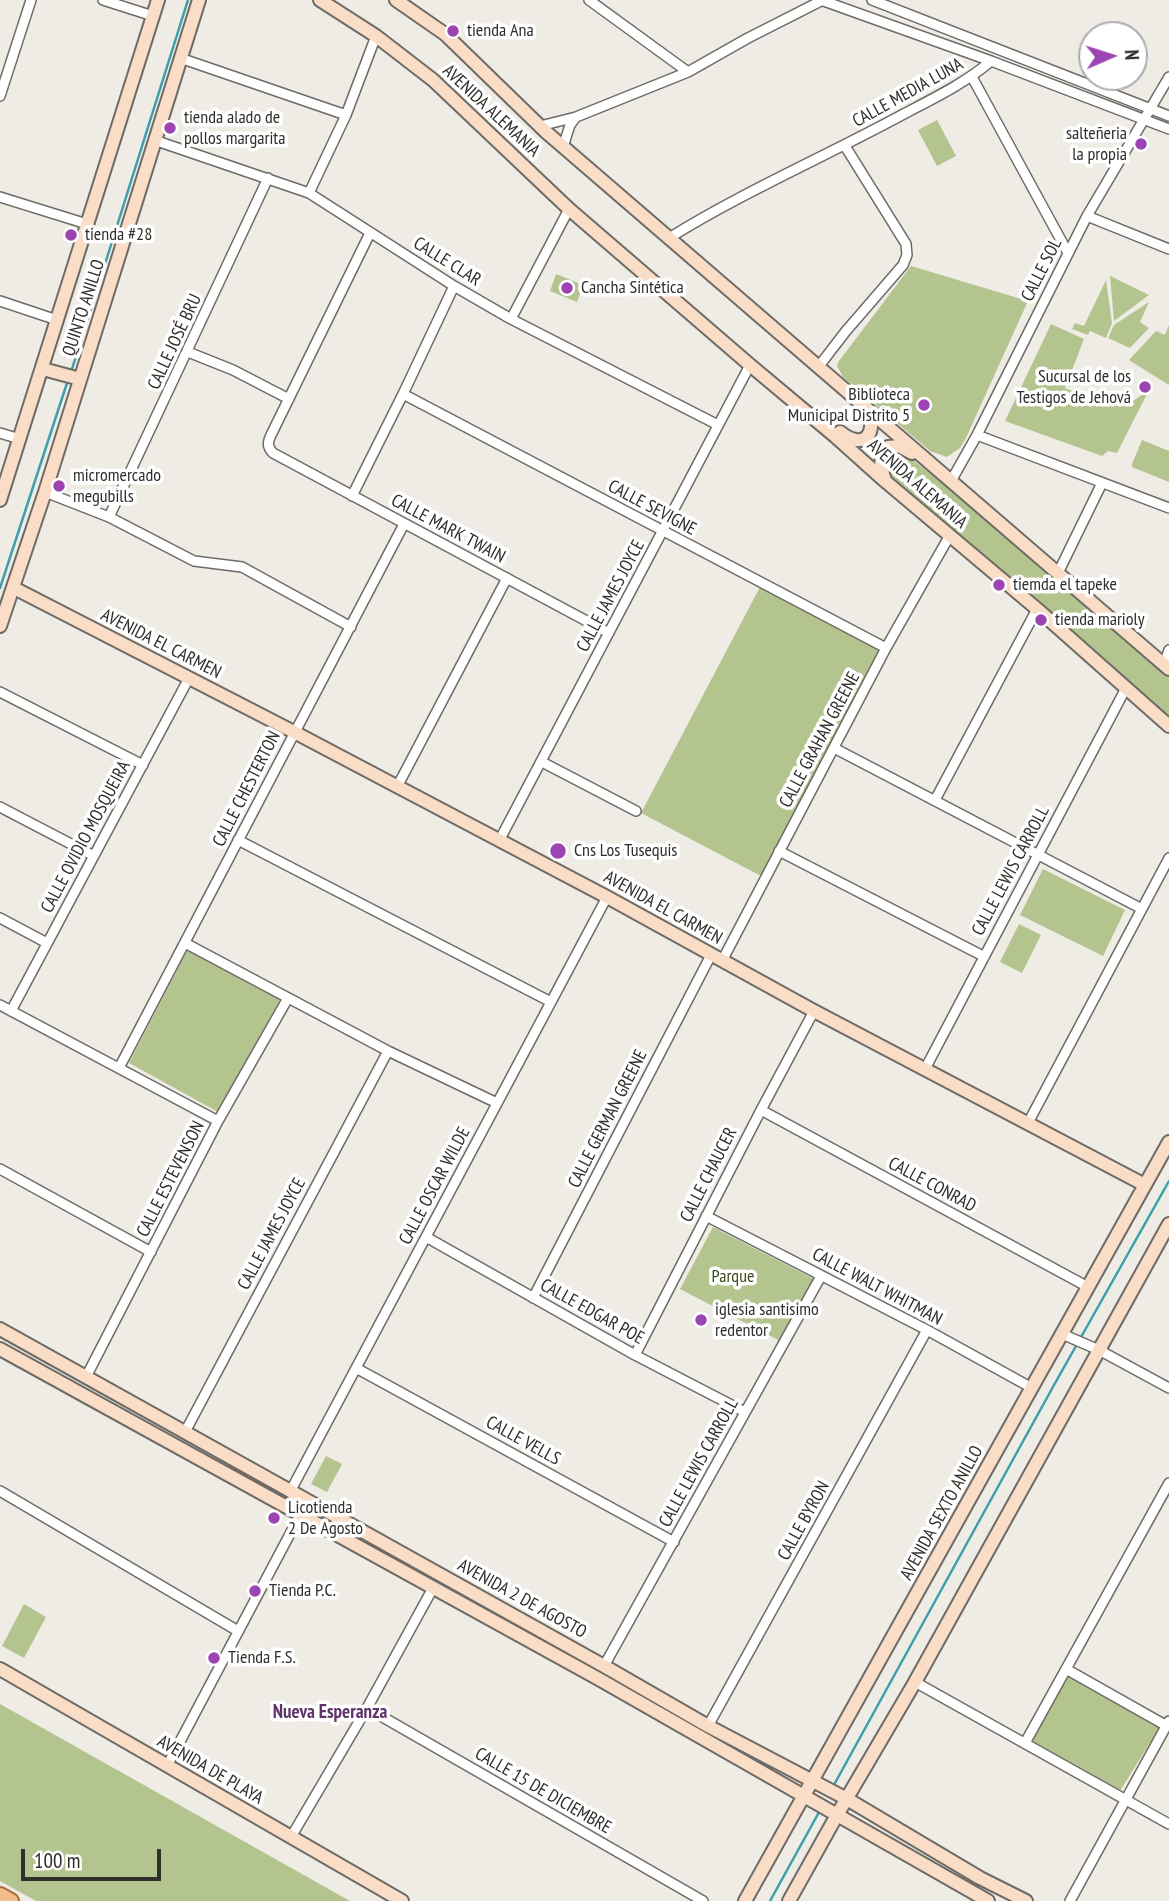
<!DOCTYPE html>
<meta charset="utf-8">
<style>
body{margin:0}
#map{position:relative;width:1169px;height:1901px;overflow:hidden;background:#efece6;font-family:"PT Sans Narrow",sans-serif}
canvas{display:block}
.north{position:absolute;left:1078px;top:21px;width:70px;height:70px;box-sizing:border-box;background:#fff;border:2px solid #acabab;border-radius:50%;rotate:87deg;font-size:19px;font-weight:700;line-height:28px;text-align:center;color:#302e2c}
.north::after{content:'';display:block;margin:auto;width:24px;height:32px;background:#9c45b2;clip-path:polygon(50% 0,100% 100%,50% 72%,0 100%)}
.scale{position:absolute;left:21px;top:1849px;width:140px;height:32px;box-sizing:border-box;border:4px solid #302e2c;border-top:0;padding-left:9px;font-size:21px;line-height:24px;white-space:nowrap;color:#302e2c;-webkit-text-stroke:5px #fff;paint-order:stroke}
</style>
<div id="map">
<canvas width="1169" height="1901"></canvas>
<div class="north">N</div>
<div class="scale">100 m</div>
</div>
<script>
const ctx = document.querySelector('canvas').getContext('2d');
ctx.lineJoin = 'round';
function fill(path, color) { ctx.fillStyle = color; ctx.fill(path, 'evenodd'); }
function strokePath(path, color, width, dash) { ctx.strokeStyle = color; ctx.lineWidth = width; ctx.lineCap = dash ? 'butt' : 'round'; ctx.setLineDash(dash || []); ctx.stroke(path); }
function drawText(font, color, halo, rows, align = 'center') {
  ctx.font = font + ' "PT Sans Narrow",sans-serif'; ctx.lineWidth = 7; ctx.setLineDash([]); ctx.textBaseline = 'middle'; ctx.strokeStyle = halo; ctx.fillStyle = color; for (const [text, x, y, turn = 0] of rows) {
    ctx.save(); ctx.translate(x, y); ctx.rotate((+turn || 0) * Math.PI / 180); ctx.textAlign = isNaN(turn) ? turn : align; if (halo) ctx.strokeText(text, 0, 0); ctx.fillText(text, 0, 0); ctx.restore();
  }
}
fill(new Path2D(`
 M 937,120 L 956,156 L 937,166 L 918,130 Z
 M 911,266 L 1028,301 L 965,440 L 960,448 L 947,457 L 930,451 L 843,377 L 837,366 L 839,361 Z
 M 556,274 L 583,285 L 577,302 L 550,291 Z
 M 1110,276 L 1149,295 L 1114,321 Z
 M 1106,280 L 1112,323 L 1106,338 L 1090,331 L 1088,335 L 1072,329 L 1075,323 L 1084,326 Z
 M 1149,302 L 1140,322 L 1149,328 L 1130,348 L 1108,338 L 1114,325 Z
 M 1051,324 L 1084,339 L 1065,388 L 1107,405 L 1112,397 L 1133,401 L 1149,390 L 1117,453 L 1108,451 L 1102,456 L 1005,421 Z
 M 1169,325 L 1169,385 L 1129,360 L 1156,331 L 1165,335 Z
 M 1142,440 L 1169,451 L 1169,482 L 1132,467 L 1132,464 Z
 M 901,451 L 970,504 L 1169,676 L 1169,716 L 889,474 L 887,458 L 890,452 Z
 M 760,587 L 879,649 L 761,876 L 641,813 Z
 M 1043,869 L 1125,910 L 1103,956 L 1020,915 Z
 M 1019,924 L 1041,935 L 1022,973 L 1000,962 Z
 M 188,949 L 281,998 L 218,1112 L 129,1063 Z
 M 713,1227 L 818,1281 L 782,1342 L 680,1289 Z
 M 326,1456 L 342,1464 L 327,1492 L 311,1484 Z
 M 24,1604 L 46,1617 L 24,1658 L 2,1646 Z
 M 1071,1671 L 1163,1722 L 1120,1791 L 1034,1744 L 1033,1738 Z
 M 0,1704 L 350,1901 L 36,1901 L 0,1881 Z`), '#b4c48f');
strokePath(new Path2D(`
 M 72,369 L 188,0
 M 0,588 L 67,383
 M 835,1783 L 1054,1385 L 1169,1181
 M 770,1901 L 818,1814`), '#3f9eac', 2.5);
const street = new Path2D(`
 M 103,0 L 153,16
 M 589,0 L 688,72
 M 821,0 L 991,61
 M 872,0 L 1169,116
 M 180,58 L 346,115
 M 972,77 L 1068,253
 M 0,96 L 31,0
 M 540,126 L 576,117 L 688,72 L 748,38 L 823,0
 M 154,140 L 309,193 L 454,286 L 511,319 L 718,425
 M 563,147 L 570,125 L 576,117
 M 309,193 L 346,115 L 376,36
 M 0,197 L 87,224
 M 1087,216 L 1169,249
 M 370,233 L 272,433 C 268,441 266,446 273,453 L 609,633
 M 669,238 C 743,192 824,157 900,116 C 932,99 964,84 991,61 L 1169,129
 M 0,301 L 57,320
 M 511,319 L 569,209
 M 188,352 L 233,370 L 289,399
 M 819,366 L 846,331 L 903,265 L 907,255 L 906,244 L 845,146
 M 403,394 L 886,648
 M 0,433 L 20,439
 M 977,435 L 1169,508
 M 951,481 L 977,435 L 1087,216 L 1169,77
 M 45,492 L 109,517 L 194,561 L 242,567 L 351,627
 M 352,496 L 403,394 L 454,286
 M 109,517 L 268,178
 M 1058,573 L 1102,483
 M 1164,664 L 1169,650
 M 0,692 L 143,765
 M 834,748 L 1142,909
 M 542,762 L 636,811
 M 397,787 L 507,578
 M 935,800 L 1037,609
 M 0,807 L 94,856
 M 238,840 L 551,1002
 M 499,841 L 750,365
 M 779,851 L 983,956
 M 0,918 L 47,943
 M 185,943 L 388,1051 L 497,1103
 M 722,961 L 886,648 L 950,535
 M 0,1005 L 218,1121
 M 11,1011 L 189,678
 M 119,1068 L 404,524
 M 925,1069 L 1126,688
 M 761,1110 L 1088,1287
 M 1028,1123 L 1169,858
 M 0,1169 L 151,1252
 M 706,1216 L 927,1330 L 1032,1388
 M 426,1237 L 635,1355 L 745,1412
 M 533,1298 L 711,955
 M 1062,1334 L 1099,1350 L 1169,1388
 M 635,1355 L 761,1110 L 814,1011
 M 356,1368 L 674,1542
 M 86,1377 L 218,1121 L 288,998
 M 185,1432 L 388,1051
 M 291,1490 L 607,897
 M 0,1491 L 238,1631
 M 604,1666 L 821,1276
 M 1066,1669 L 1167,1726
 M 915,1682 L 1169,1824
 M 367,1708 L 703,1901
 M 708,1726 L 927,1330
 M 1025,1743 L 1169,1483
 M 167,1766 L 300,1515
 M 291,1837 L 367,1708 L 433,1588
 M 1070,1901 L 1169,1721`);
const secondary = new Path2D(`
 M 320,0 L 376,36 L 433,80 L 569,209 L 750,365 L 836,437 L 885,481 L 1037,609 L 1169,726
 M 396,0 L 445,34 L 546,132 L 1169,669
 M 43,369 L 80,379
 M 840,432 C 862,450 878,436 868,411
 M 885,480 C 880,467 879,457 888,447 L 899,446 L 912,453
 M 0,500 L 158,0
 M 14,588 L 294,732 L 607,897 L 814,1011 L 1145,1185
 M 0,626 L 45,492 L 199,0
 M 0,1329 L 604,1666 L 708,1726 L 847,1799 L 980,1878 L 1026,1901
 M 0,1349 L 597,1678 L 988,1901
 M 0,1669 L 402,1901
 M 745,1901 L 1169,1142
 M 789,1901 L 837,1815 L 915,1682 L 1169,1224`);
const primary = new Path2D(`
 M 0,1895 L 11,1901`);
strokePath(street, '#6e6b66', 12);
strokePath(secondary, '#6e6b66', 16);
strokePath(primary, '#aa6d39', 18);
strokePath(street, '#fff', 9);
strokePath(secondary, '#f9ddc6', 12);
strokePath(primary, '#f3bc8c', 14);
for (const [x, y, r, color] of [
 [453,31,7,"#9c45b2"],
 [170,128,7,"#9c45b2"],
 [1141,144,7,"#9c45b2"],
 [71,235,7,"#9c45b2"],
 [567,288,7,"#9c45b2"],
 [1145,387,7,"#9c45b2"],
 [924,405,7,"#9c45b2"],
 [59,486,7,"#9c45b2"],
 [999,585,7,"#9c45b2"],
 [1041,620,7,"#9c45b2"],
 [558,851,9,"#9c45b2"],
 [701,1320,7,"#9c45b2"],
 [274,1518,7,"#9c45b2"],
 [255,1591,7,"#9c45b2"],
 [214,1658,7,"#9c45b2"]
]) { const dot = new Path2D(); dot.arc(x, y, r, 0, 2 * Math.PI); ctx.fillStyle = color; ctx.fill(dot); strokePath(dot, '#fff', 2.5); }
drawText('18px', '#302e2c', '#fff', [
 ["tienda Ana",467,31],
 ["tienda alado de",184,118],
 ["pollos margarita",184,139],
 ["salteñeria",1127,134,"right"],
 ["la propia",1127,155,"right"],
 ["tienda #28",85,235],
 ["Cancha Sintética",581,288],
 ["Sucursal de los",1131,377,"right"],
 ["Testigos de Jehová",1131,398,"right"],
 ["Biblioteca",910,395,"right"],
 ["Municipal Distrito 5",910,416,"right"],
 ["micromercado",73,476],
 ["megubills",73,497],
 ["tiemda el tapeke",1013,585],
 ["tienda marioly",1055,620],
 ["Cns Los Tusequis",574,851],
 ["iglesia santisimo",715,1310],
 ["redentor",715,1331],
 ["Licotienda",288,1508],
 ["2 De Agosto",288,1529],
 ["Tienda P.C.",269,1591],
 ["Tienda F.S.",228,1658]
], 'left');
drawText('18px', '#302e2c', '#fff', [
 ["CALLE MEDIA LUNA",908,93,-29],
 ["AVENIDA ALEMANIA",491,111,43],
 ["CALLE CLAR",447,262,32],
 ["CALLE SOL",1042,270,-63],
 ["QUINTO ANILLO",84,308,-72],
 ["CALLE JOSÉ BRU",175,342,-65],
 ["AVENIDA ALEMANIA",917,484,41],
 ["CALLE SEVIGNE",652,508,28],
 ["CALLE MARK TWAIN",448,529,28],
 ["CALLE JAMES JOYCE",611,596,-62],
 ["AVENIDA EL CARMEN",161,644,27],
 ["CALLE GRAHAN GREENE",820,740,-62],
 ["CALLE CHESTERTON",247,789,-63],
 ["CALLE OVIDIO MOSQUEIRA",86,837,-62],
 ["CALLE LEWIS CARROLL",1011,871,-62],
 ["AVENIDA EL CARMEN",663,908,29],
 ["CALLE GERMAN GREENE",608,1119,-63],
 ["CALLE CHAUCER",709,1175,-63],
 ["CALLE ESTEVENSON",171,1179,-63],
 ["CALLE CONRAD",932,1185,28],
 ["CALLE OSCAR WILDE",435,1186,-62],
 ["CALLE JAMES JOYCE",272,1234,-62],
 ["CALLE WALT WHITMAN",877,1287,28],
 ["CALLE EDGAR POE",592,1312,29],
 ["CALLE VELLS",523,1441,29],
 ["CALLE LEWIS CARROLL",699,1463,-61],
 ["AVENIDA SEXTO ANILLO",942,1513,-61],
 ["CALLE BYRON",804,1521,-61],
 ["AVENIDA 2 DE AGOSTO",522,1599,29],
 ["AVENIDA DE PLAYA",210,1770,30],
 ["CALLE 15 DE DICIEMBRE",543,1791,30]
]);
drawText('18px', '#3d4919', '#fff', [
 ["Parque",733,1277]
]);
drawText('bold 19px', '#5f346a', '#fff', [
 ["Nueva Esperanza",330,1713]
]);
</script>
